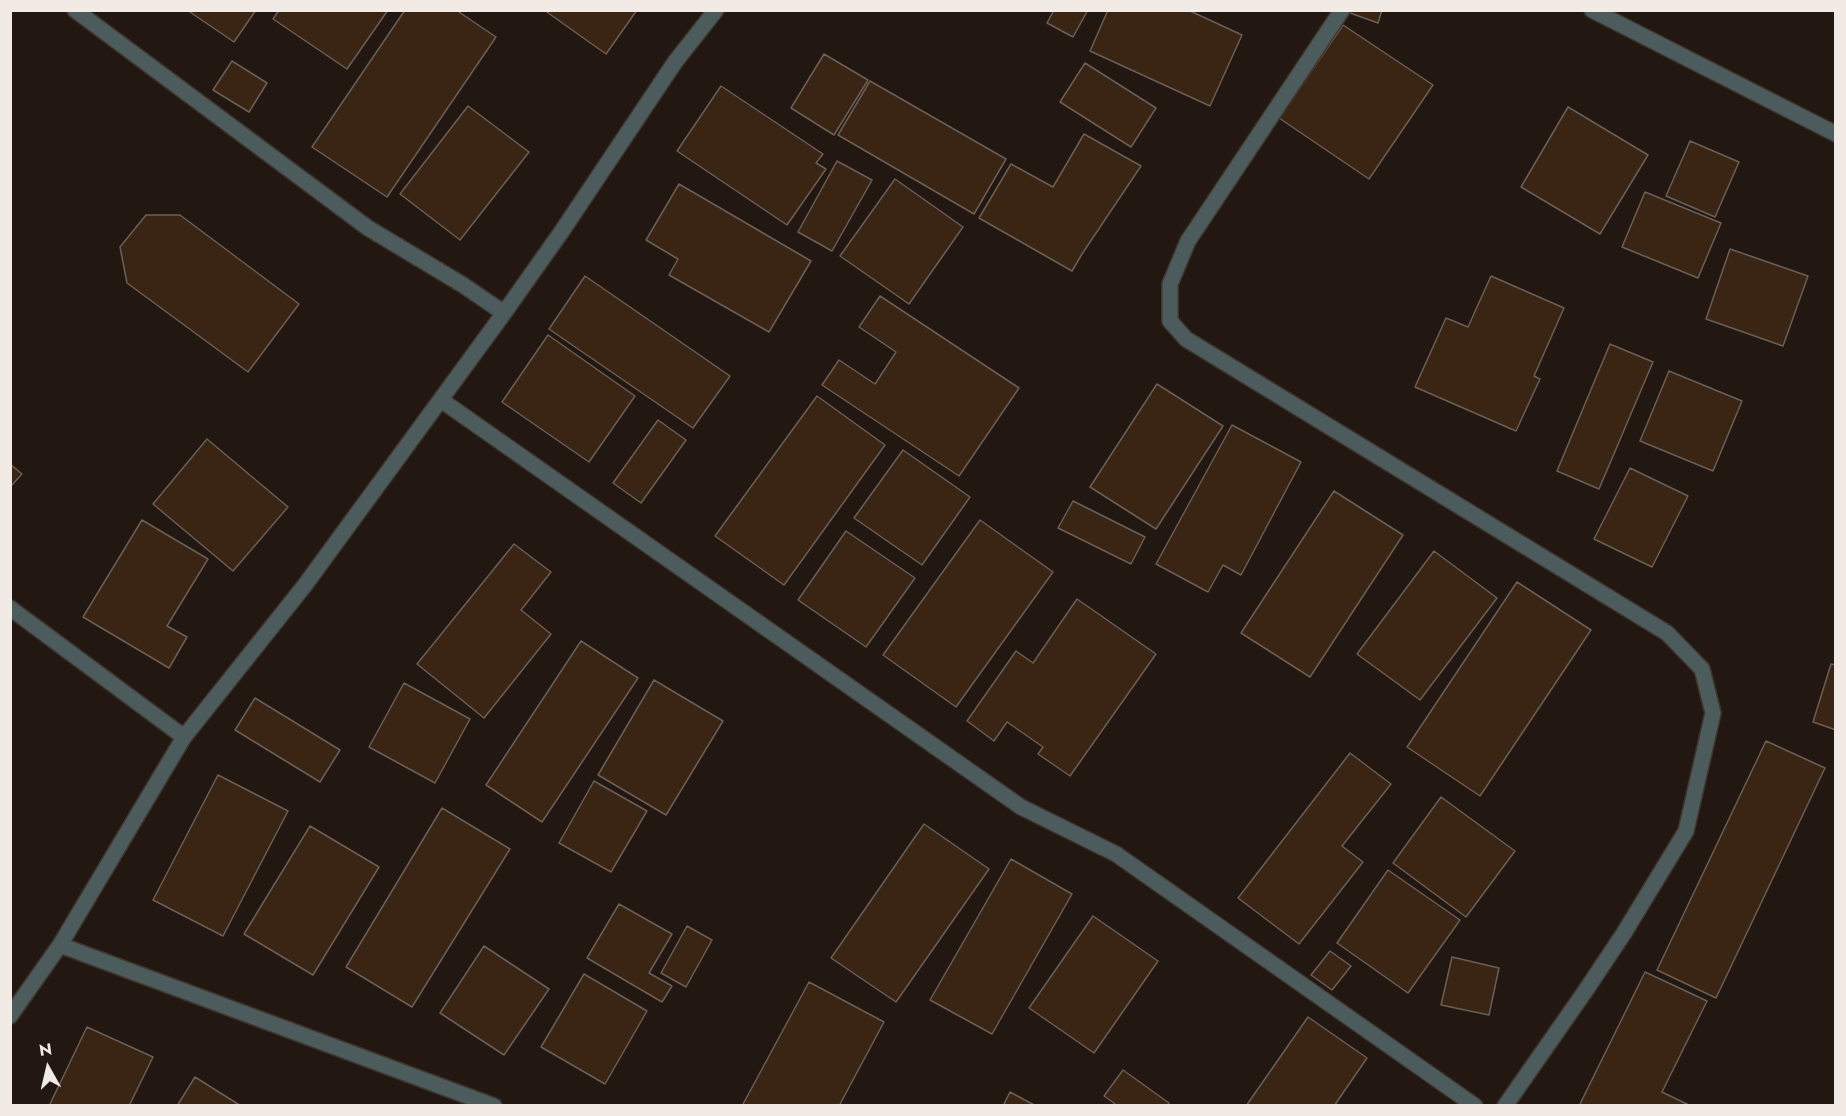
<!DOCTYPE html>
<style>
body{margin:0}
#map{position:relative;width:1846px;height:1116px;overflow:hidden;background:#221811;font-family:Jost,sans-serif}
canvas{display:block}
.frame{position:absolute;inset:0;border:12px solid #f1eae5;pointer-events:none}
.north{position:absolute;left:18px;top:1038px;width:60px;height:60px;-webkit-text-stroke:4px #221811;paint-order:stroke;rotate:352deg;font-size:16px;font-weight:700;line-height:24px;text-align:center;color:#f1eae5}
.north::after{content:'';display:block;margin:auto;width:21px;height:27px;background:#f1eae5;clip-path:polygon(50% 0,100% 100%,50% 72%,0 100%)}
</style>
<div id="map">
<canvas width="1846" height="1116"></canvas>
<div class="frame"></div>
<div class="north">N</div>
</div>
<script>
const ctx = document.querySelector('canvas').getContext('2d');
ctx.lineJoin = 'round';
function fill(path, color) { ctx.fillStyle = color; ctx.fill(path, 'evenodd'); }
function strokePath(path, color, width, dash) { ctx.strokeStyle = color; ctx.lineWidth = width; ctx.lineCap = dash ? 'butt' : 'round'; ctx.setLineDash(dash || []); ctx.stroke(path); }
const building = new Path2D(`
 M 187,10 L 256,10 L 234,42 Z
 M 279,10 L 388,10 L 347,69 L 273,19 Z
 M 405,10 L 456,10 L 496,37 L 387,197 L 312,147 Z
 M 544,10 L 637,10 L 606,54 Z
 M 1054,10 L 1088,10 L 1073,37 L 1047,23 Z
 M 1108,10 L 1188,10 L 1242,35 L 1210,106 L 1090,51 Z
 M 1351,10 L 1382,10 L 1378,23 L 1350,13 Z
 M 1343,25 L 1433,85 L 1369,179 L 1279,118 Z
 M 824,54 L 868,80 L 834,135 L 791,108 Z
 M 232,61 L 267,83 L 249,112 L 213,90 Z
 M 1085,63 L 1156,108 L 1131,147 L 1060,102 Z
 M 870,81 L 1006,159 L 974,214 L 838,135 Z
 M 721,86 L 823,154 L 816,163 L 826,169 L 787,225 L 677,151 Z
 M 468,106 L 529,152 L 460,240 L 400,194 Z
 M 1568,107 L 1648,155 L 1600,234 L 1521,187 Z
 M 1084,134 L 1141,166 L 1082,254 L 1072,271 L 979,218 L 1011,164 L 1053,187 Z
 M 1690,141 L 1739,162 L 1715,217 L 1666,196 Z
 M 837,161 L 872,180 L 832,251 L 798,232 Z
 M 895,179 L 963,227 L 909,304 L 840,256 Z
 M 679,184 L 811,261 L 769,332 L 669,275 L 678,259 L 646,240 Z
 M 1645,192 L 1721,223 L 1698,278 L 1622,247 Z
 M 146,215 L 180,215 L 299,304 L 248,372 L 127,283 L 120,247 Z
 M 1730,249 L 1808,276 L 1783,346 L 1706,319 Z
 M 585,276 L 730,376 L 693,428 L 549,329 Z
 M 1491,276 L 1564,308 L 1534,376 L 1540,379 L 1516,431 L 1415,387 L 1446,318 L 1468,327 Z
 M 880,296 L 1019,388 L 959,476 L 822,385 L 839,360 L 875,384 L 896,352 L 859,327 Z
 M 548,335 L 635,396 L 589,462 L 502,402 Z
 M 1610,344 L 1653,362 L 1599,489 L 1557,471 Z
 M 1669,371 L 1742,401 L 1713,471 L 1640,441 Z
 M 1157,384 L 1223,426 L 1156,529 L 1090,487 Z
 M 817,396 L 885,445 L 784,585 L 715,536 Z
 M 658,420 L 686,440 L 641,503 L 613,483 Z
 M 1232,425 L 1301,462 L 1241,575 L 1223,565 L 1208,592 L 1156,564 Z
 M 207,439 L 288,507 L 233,571 L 153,504 Z
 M 903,450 L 970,497 L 922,565 L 854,518 Z
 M 10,464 L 22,474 L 10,487 Z
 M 1630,468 L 1688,496 L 1652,567 L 1594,539 Z
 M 1334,491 L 1403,535 L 1310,677 L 1241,633 Z
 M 1073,501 L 1145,537 L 1131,564 L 1058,528 Z
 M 142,520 L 208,559 L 167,626 L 187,637 L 169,668 L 83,617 Z
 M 980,520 L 1053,572 L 956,707 L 883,655 Z
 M 846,531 L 915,578 L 866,647 L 798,600 Z
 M 514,544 L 551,572 L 521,610 L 551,634 L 484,718 L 417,664 Z
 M 1434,551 L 1497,598 L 1420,700 L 1357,654 Z
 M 1517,582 L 1591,630 L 1480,796 L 1407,747 Z
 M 1077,599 L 1156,654 L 1070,776 L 1038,754 L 1043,747 L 1007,722 L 994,741 L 967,721 L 1016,651 L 1033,663 Z
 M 581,641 L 638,678 L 542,822 L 486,785 Z
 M 1831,664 L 1836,665 L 1836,730 L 1813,722 Z
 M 654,680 L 723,721 L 666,815 L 598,775 Z
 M 404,683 L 470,719 L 435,783 L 369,747 Z
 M 255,698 L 340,750 L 320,782 L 235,730 Z
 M 1766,741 L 1825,768 L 1716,998 L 1657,970 Z
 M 1350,753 L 1391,784 L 1342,846 L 1363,862 L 1299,944 L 1238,898 Z
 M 218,775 L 288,811 L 223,936 L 153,900 Z
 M 594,781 L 647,811 L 611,872 L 559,843 Z
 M 1441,797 L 1515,851 L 1466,917 L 1393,863 Z
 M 442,808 L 510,849 L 412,1007 L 346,967 Z
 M 924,824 L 989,869 L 896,1002 L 831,958 Z
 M 310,826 L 379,867 L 313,975 L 244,934 Z
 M 1011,859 L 1072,894 L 992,1034 L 930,1000 Z
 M 1388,870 L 1460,920 L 1408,993 L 1337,943 Z
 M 619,904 L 672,934 L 649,973 L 672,986 L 662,1002 L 587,958 Z
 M 1093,916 L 1158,961 L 1094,1053 L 1029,1008 Z
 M 687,926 L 712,940 L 686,987 L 661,973 Z
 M 484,946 L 549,989 L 504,1055 L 440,1013 Z
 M 1330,951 L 1351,966 L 1332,990 L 1311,975 Z
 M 1452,957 L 1499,968 L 1489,1015 L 1441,1005 Z
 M 1645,972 L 1707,1001 L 1662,1092 L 1691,1106 L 1579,1106 Z
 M 584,974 L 647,1011 L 605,1084 L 541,1047 Z
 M 809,982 L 884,1022 L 839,1106 L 742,1106 Z
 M 1308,1017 L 1367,1058 L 1334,1106 L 1246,1106 Z
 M 87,1027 L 153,1057 L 129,1106 L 49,1106 Z
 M 1123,1070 L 1169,1103 L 1166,1106 L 1118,1106 L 1104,1096 Z
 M 195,1077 L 241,1106 L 177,1106 Z
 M 1010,1092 L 1036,1106 L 1003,1106 Z`);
fill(building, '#3a2515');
strokePath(building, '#6a5f56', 1.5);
const street = new Path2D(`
 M 75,10 L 368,228 L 463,285 L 504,313
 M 1342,10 L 1188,241 L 1170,284 L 1170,321 L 1186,339 L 1667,633 L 1702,669 L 1713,713 L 1686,831 L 1624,933 L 1586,990 L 1505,1106
 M 1592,10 L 1836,134
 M 441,400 L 1021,807 L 1116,854 L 1475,1106
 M 10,608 L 184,737
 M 60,945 L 494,1106
 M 10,1016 L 60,945 L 184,737 L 305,585 L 504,313 L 562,231 L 675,62 L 716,10`);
strokePath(street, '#3f352f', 18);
strokePath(street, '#4c5b5c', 15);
</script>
